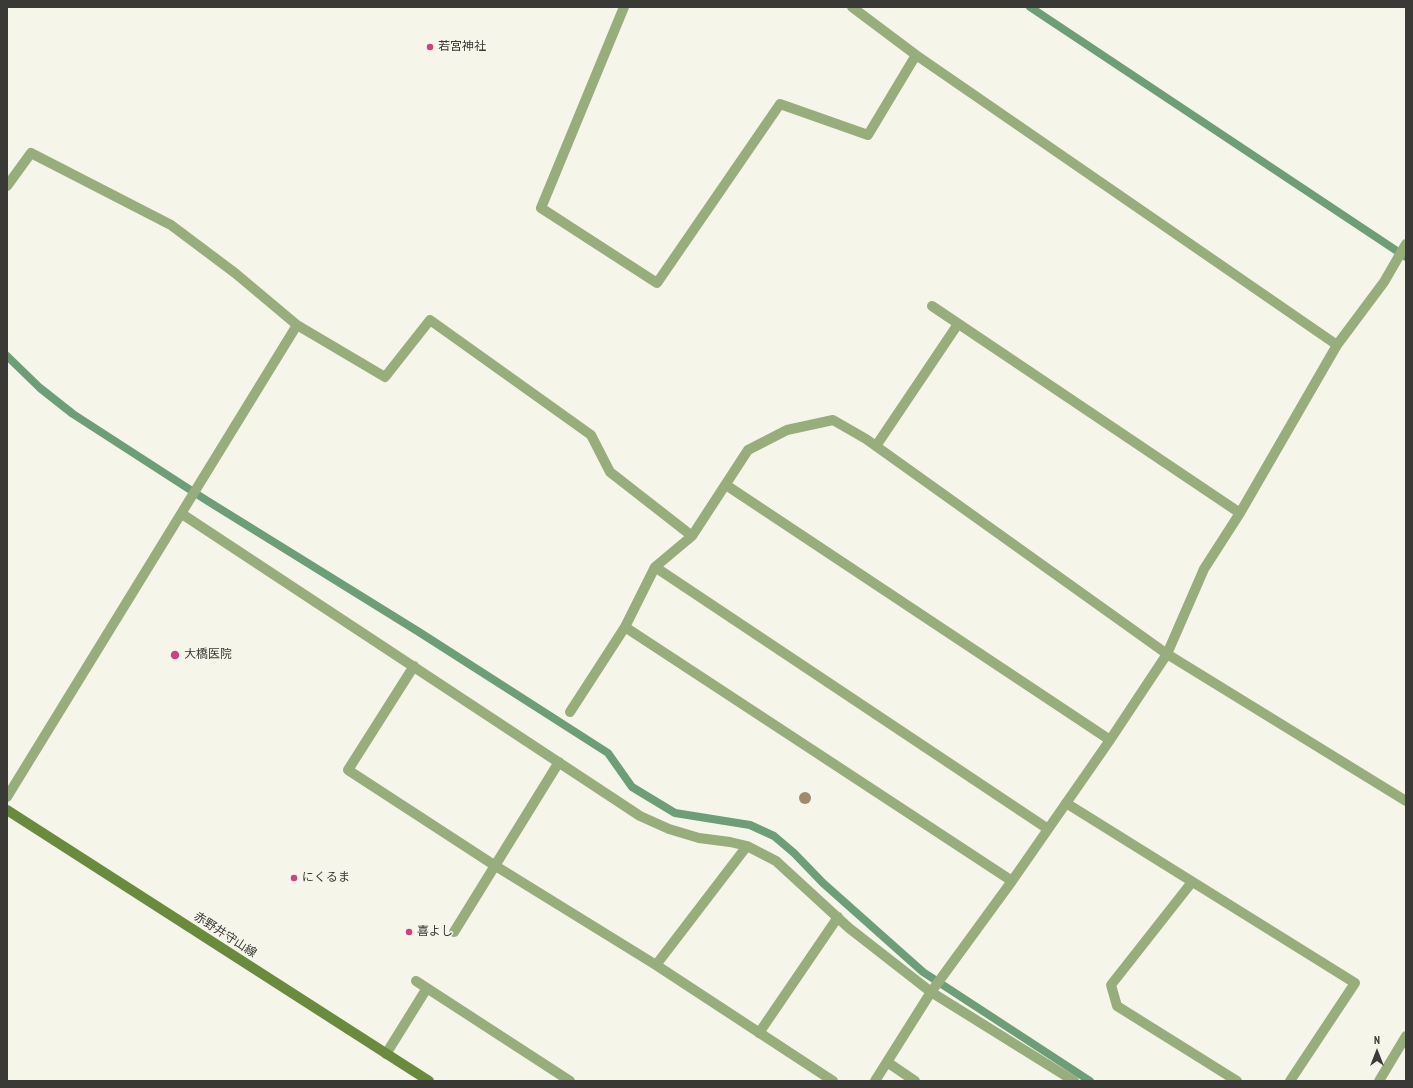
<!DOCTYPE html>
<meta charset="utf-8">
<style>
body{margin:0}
#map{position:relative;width:1413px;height:1088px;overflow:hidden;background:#f5f5ea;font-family:"PT Sans Narrow",sans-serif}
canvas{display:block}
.frame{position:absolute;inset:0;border:8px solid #393935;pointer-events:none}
.north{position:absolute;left:1357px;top:1032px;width:40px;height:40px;-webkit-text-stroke:3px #f5f5ea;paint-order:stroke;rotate:0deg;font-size:11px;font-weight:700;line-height:16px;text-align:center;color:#393935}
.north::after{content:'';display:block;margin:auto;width:14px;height:18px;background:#393935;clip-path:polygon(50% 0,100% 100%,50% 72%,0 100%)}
</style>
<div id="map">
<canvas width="1413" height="1088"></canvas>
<div class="frame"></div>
<div class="north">N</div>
</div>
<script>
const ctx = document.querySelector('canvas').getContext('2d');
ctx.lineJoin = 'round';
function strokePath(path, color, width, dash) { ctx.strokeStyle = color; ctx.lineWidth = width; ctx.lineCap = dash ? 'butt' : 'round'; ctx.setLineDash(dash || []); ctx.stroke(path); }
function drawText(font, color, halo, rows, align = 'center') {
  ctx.font = font + ' "PT Sans Narrow","Noto Sans JP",sans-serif'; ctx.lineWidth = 3; ctx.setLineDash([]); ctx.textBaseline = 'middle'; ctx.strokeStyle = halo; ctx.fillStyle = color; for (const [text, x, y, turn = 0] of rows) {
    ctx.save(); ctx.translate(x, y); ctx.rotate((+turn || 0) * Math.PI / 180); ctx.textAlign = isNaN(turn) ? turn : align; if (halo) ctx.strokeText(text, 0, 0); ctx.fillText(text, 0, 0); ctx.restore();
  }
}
strokePath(new Path2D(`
 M 1030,7 L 1406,257
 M 7,356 L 40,388 L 73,414 L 206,500 L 419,632 L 608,753 L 632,787 L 675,813 L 750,825 L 774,836 L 794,853 L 823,883 L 923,972 L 1090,1081`), '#6e9e77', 8);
strokePath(new Path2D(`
 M 624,7 L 541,208 L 657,283 L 780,104 L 868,135 L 916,55
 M 852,7 L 916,55 L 1337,345
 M 7,186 L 31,153 L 171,225 L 235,273 L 297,325 L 385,377 L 430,320 L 591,435 L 610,472 L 692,536
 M 932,306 L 1240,513
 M 876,446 L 958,324
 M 726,485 L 1110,740
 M 182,514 L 640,816 L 669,829 L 699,838 L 730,842 L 747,846 L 776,861 L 849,928 L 931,992 L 1074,1081
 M 655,567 L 1048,829
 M 414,666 L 348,770 L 494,865 L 656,965 L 833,1081
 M 570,712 L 625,627
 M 7,797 L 297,325
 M 1066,803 L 1355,983 L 1290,1081
 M 1012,881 L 625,627 L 655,567 L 692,536 L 748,450 L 787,430 L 833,420 L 866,439 L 1167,654 L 1406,801
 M 1192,882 L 1111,985 L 1117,1006 L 1237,1081
 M 454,932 L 559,762
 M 656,965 L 747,846
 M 416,981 L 570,1081
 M 759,1033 L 838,917
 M 386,1054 L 427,988
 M 887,1062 L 915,1081
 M 875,1081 L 931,992 L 1012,881 L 1110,740 L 1167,654 L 1204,569 L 1240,513 L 1337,345 L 1384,282 L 1406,244
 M 1379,1081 L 1406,1036`), '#97ae7c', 10);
strokePath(new Path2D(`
 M 7,810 L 429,1081`), '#6a8a3d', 10);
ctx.fillStyle = '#a08a6b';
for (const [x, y] of [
 [805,798]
]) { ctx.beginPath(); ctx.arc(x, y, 6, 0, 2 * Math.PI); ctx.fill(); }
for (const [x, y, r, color] of [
 [430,47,4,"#cb4481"],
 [175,655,5,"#cb4481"],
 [294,878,4,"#cb4481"],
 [409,932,4,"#cb4481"]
]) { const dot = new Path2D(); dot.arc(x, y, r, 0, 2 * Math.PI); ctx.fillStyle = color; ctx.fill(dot); strokePath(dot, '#f5f5ea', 1.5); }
drawText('12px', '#393935', '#f5f5ea', [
 ["若宮神社",438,47],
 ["大橋医院",184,655],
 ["にくるま",302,878],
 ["喜よし",417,932]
], 'left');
drawText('12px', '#393935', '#f5f5ea', [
 ["赤野井守山線",225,935,33]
]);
</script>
